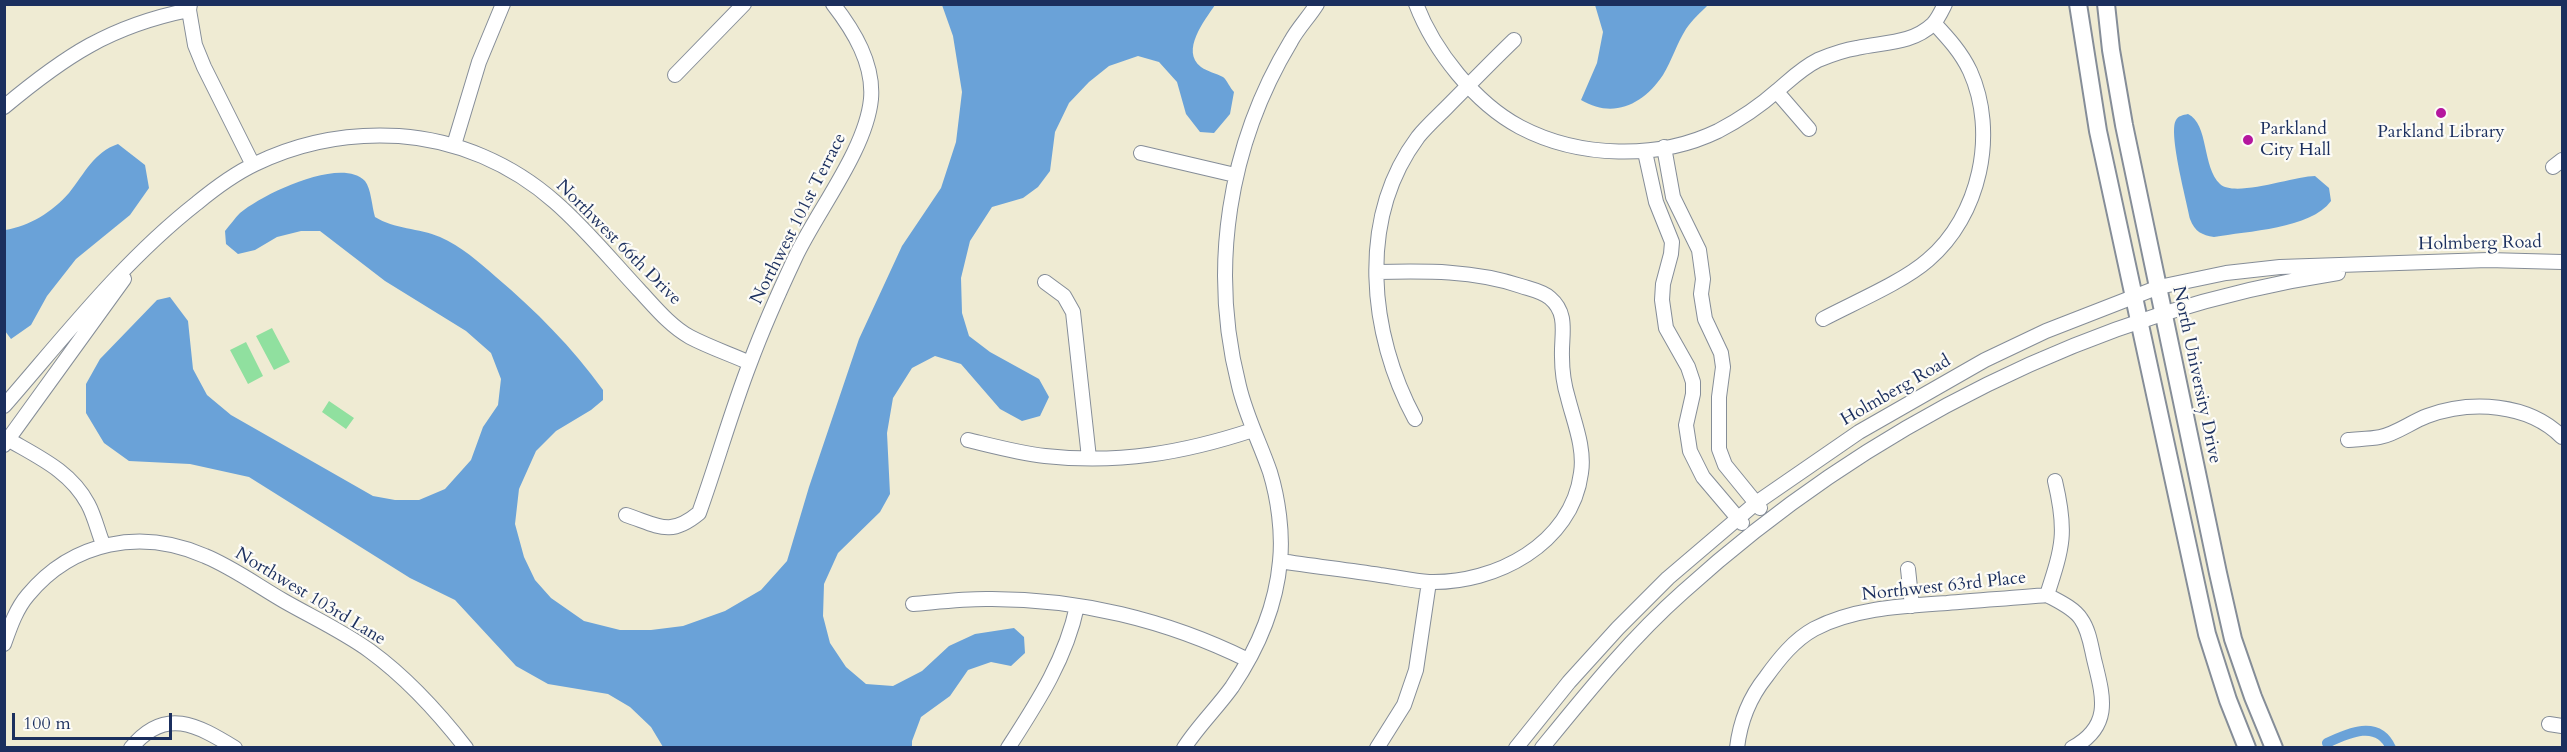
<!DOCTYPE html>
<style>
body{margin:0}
#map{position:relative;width:2567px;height:752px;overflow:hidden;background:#efebd3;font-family:Cardo,serif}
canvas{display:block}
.frame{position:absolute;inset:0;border:6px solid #1b2f5e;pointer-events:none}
.scale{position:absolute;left:12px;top:713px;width:160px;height:27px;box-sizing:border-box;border:3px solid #1b2f5e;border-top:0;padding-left:8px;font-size:18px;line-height:21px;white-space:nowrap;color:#1b2f5e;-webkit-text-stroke:4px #fdfcf7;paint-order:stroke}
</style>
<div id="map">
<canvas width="2567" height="752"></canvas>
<div class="frame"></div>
<div class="scale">100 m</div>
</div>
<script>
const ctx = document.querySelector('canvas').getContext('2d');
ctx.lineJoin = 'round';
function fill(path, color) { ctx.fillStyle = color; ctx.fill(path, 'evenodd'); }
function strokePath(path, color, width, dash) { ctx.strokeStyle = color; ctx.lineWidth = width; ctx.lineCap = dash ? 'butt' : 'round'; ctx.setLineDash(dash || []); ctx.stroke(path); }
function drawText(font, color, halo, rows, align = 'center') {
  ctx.font = font + ' Cardo,serif'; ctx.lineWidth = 4.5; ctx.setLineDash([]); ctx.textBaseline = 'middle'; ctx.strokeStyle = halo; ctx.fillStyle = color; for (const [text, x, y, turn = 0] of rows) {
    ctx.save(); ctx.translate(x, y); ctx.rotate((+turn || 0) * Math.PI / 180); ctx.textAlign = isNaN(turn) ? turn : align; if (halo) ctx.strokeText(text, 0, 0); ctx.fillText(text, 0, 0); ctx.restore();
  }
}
fill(new Path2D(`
 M 272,328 L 290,362 L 274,370 L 256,336 Z
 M 246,342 L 263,376 L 248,384 L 230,350 Z
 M 329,401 L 354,418 L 346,429 L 322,412 Z`), '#90e09f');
fill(new Path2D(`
 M 942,5 L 1215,5 C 1205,20 1180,51 1201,67 C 1208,72 1216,73 1223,77 C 1227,80 1230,88 1234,92 L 1230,114 L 1214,133 L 1200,132 L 1186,114 L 1177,82 L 1159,62 L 1138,56 L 1109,66 L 1089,82 L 1069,103 L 1055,132 L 1050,171 L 1038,187 L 1023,198 L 992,207 L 970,241 L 961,278 L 962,313 L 969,336 L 990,352 L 1039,379 L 1049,397 L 1040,416 L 1022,421 L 1000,409 L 961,364 L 935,356 L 912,368 L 893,398 L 887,433 L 890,494 L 880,512 L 838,553 L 824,584 L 823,616 L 830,643 L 846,667 L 866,684 L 893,686 L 922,671 L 949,646 L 975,634 L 1014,628 L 1024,637 L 1025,653 L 1011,666 L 991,662 L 968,670 L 950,696 L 921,717 L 912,741 L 912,747 L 663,747 L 651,727 L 630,707 L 608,694 L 548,684 L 516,666 L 455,600 L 410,578 L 249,477 L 190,464 L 129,461 L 104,443 L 86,413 L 86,384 L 100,359 L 157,300 L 170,297 L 188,321 L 193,369 L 207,395 L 231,415 L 373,496 L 395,500 L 419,500 L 445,489 L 471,460 L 483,427 L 498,405 L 501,379 L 491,353 L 466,331 L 385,281 L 320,231 L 301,231 L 277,237 L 255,250 L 238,254 L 226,244 L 225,231 C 230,225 235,218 240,213 C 263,194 341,156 365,181 C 371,188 372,207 375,217 C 394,229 419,228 440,237 C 461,246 479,262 496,277 C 536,311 572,347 603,390 L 603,400 L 591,410 L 556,431 L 536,451 L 519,489 L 515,524 L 524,557 L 535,580 L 551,598 L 584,621 L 620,630 L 651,630 L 683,626 L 725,611 L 761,590 L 787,561 L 809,487 L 859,339 L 902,246 L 941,188 L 956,142 L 962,92 L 953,36 Z
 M 1595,5 L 1595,4 L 1708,5 C 1701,12 1692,20 1686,29 C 1677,43 1672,60 1663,75 C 1643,105 1613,119 1581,100 L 1597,63 L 1603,32 Z
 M 2188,114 C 2209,124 2202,167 2220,184 C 2235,198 2294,176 2315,176 L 2329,188 L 2331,201 C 2311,229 2247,231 2214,237 C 2202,235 2195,232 2190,219 C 2187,202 2168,133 2176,120 C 2178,116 2183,115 2188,114 Z
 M 118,144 L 145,165 L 149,188 L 130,215 L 76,259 L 47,296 L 31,325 L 11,339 L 5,331 L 5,230 C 30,226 52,212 69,193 C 85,173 94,152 118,144 Z`), '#6aa2d8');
strokePath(new Path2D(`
 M 2327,743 C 2348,733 2378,719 2391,748`), '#6aa2d8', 10);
const minor = new Path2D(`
 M 1416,4 C 1434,51 1475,103 1520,127 C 1579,158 1658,160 1718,131 C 1739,120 1760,106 1778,90 C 1791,79 1802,68 1818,60 C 1830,55 1844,50 1857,48 C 1884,42 1912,44 1933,24 C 1938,19 1942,10 1945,4
 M 189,10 L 195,45 L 204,67 L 253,165
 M 675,75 L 744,4
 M 1777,92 L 1809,129
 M 4,107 C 65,56 110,26 189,10 L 190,4
 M 454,145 L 479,62 L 503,4
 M 1664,147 L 1673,197 L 1699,250 L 1703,279 L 1701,294 L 1705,319 L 1721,353 L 1723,367 L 1719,397 L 1719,449 L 1725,465 L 1760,508
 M 1645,152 L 1656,202 L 1672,242 L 1671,254 L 1663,284 L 1662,300 L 1666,328 L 1688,367 L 1693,382 L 1693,394 L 1686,425 L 1690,451 L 1703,477 L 1742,523
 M 1141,153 L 1235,175
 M 2553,167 L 2562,160
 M 1045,282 L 1064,296 L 1073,312 L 1089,458
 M 1823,319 C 1853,303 1903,282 1928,260 C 1980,216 1998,133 1970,71 C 1961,52 1948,38 1934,23
 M 4,406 C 65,336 123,261 197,203 C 214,189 234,174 255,164 C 300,142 349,133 399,136 C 457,140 512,164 555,202 C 585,228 611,260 639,290 C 654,306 670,326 690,337 C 709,347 730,354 750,363
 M 1415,419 C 1369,334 1357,219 1418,137 C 1426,127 1437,117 1446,108 C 1469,85 1491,62 1514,40
 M 4,437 C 36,456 70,470 88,504 C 95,517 98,532 103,544
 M 968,440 C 993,446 1019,453 1045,456 C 1119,464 1183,453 1253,430
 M 2348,440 C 2358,439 2370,439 2380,437 C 2396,434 2411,422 2427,416 C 2471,400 2528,403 2562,437
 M 4,445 L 124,279
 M 626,515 C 659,526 670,537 699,513 C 717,463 731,412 750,363 C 763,328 779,292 795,258 C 817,211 866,150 871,99 C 874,64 854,31 833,4
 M 1280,561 C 1313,566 1347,570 1380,575 C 1396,577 1413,581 1429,582 C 1495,584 1572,544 1581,473 C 1585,448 1574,422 1568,398 C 1564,385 1562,371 1562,357 C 1561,335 1569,314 1550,298 C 1542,291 1530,289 1521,286 C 1473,270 1426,271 1377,272
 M 1908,569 L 1912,606
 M 2047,595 C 2058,601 2074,608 2081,619 C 2089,630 2091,646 2094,659 C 2103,696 2113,726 2072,748
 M 2047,595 C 2063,546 2067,532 2055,481
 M 913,604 C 937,602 962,599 986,599 C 1077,598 1167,620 1248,660
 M 4,644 C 10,627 16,609 28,595 C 73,541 141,528 205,556 C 232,567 258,586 284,601 C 312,617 344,632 370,651 C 407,678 438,712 466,748
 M 2549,724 L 2562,726
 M 131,748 C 165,706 197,725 235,748
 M 1008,748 C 1037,703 1066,659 1077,606
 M 1184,748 C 1198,726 1217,708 1232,687 C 1257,650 1276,606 1280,561 C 1283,533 1278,498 1270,472 C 1260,443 1246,416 1239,386 C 1209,269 1228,145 1291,41 C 1298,28 1309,17 1317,4
 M 1377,748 L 1404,705 L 1416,670 L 1429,582
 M 1516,748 L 1569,682 L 1618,628 L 1668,578 L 1756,503 L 1859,432 L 1985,360 L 2046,331 L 2159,287 L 2226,273 L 2280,267 L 2488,260 L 2562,262
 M 1542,748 C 1586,694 1631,638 1683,592 C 1865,427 2094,310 2338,273
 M 1737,748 C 1740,722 1750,697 1766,677 C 1779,659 1794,640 1814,629 C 1854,608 1903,606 1947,603 C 1980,600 2014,598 2047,595`);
const major = new Path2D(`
 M 2078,4 L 2098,131 L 2207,634 L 2228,700 L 2247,748
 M 2106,4 L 2111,50 L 2124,125 L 2218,573 L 2233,639 L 2253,697 L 2274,748`);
strokePath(minor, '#858d98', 16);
strokePath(major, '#858d98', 20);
strokePath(minor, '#fff', 14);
strokePath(major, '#fff', 16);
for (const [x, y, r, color] of [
 [2441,113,6,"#b5179e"],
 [2248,140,6,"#b5179e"]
]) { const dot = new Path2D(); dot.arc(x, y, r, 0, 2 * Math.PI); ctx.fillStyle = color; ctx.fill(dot); strokePath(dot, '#fdfcf7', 2); }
drawText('18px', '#1b2f5e', '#fdfcf7', [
 ["Parkland",2260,130],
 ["City Hall",2260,151],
 ["Parkland Library",2441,133,"center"]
], 'left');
drawText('18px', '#1b2f5e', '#fdfcf7', [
 ["Northwest 101st Terrace",799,219,-63],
 ["Northwest 66th Drive",618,243,45],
 ["Holmberg Road",2480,244,-1],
 ["North University Drive",2196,375,78],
 ["Holmberg Road",1896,391,-30],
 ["Northwest 63rd Place",1944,587,-6],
 ["Northwest 103rd Lane",310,597,31]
]);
</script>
